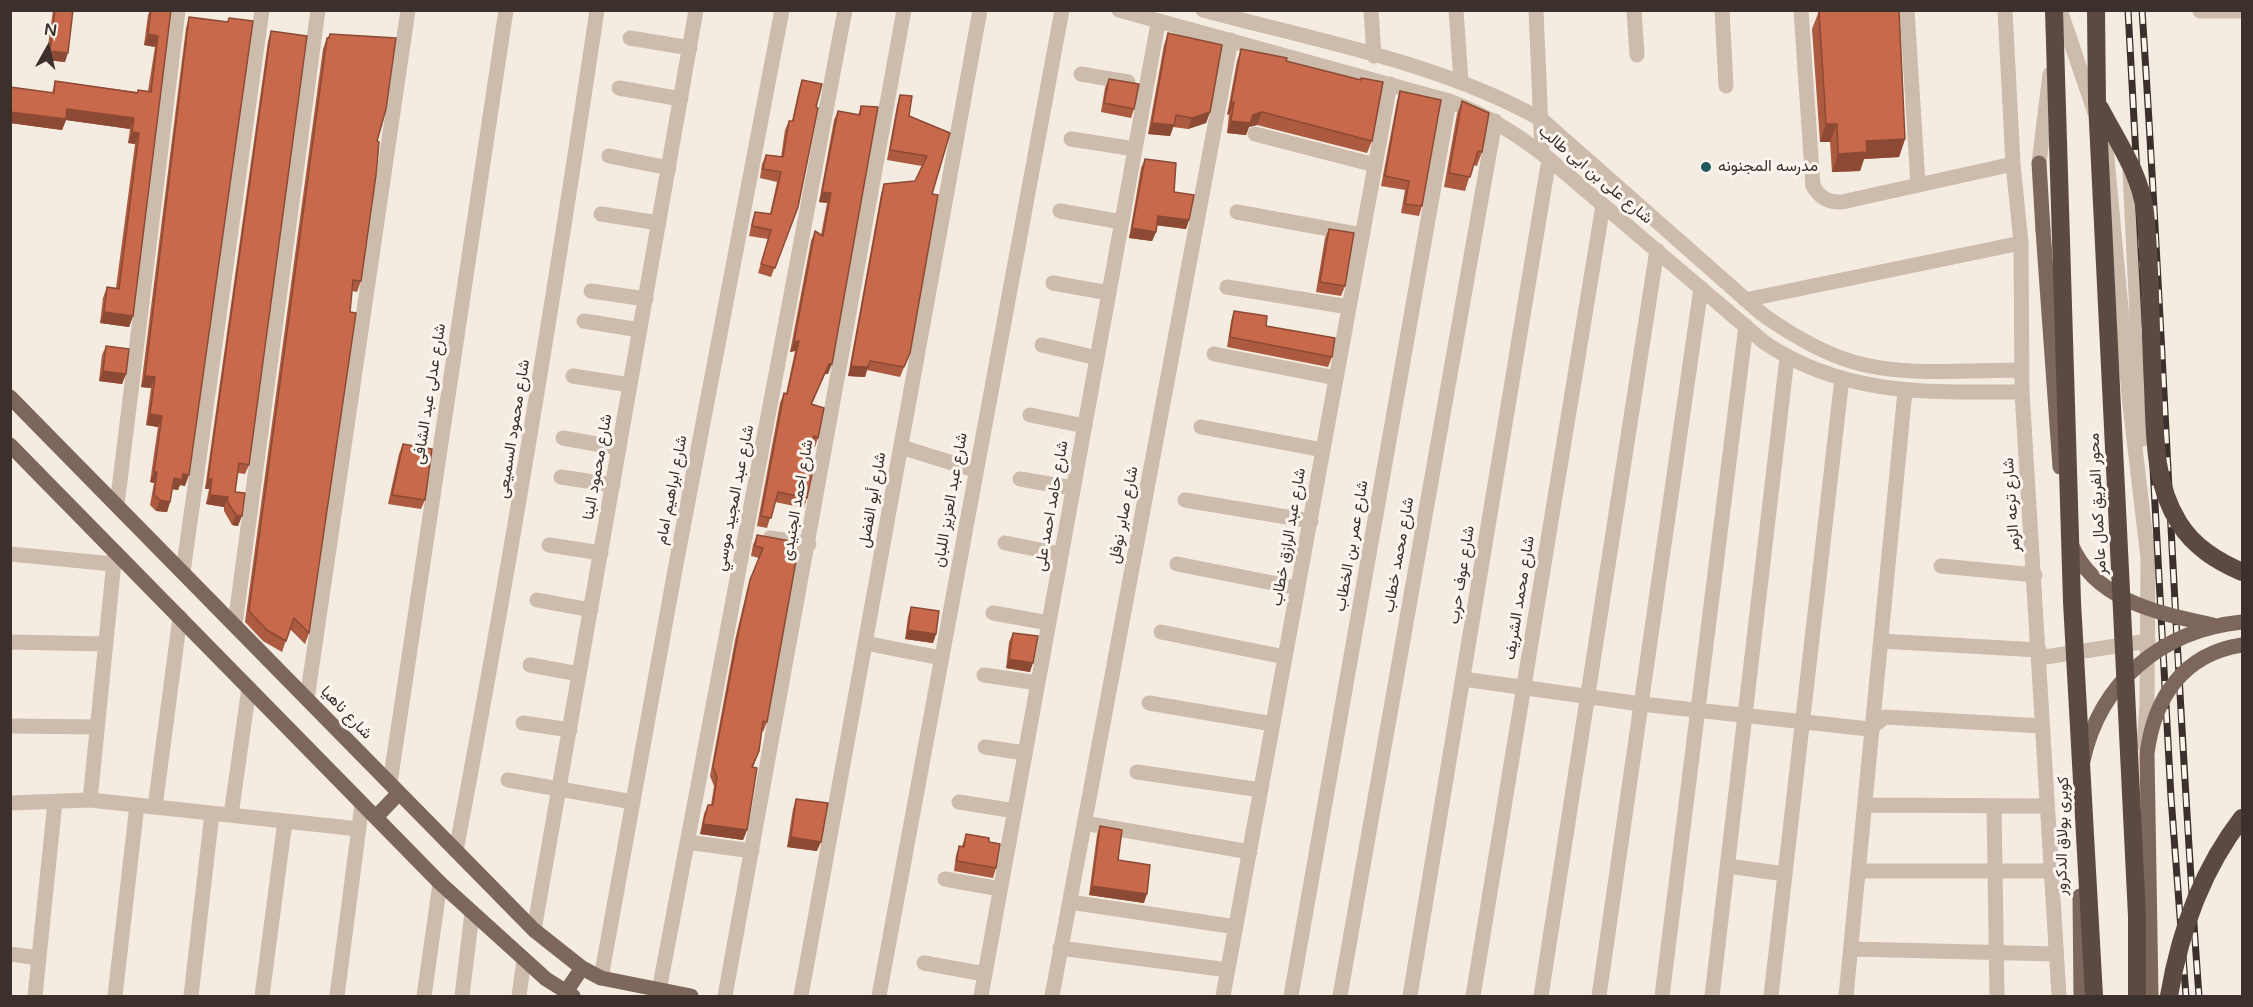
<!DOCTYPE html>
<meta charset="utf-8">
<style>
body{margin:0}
#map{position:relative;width:2253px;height:1007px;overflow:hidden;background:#f4ebe1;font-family:"Varela Round",sans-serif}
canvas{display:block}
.frame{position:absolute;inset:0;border:12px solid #3b302b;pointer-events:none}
.north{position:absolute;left:18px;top:18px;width:60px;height:60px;-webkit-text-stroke:4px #fbf5ee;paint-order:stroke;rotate:8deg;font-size:16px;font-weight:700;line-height:24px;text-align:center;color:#3b302b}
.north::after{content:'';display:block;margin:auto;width:21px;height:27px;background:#3b302b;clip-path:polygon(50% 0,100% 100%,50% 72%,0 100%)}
</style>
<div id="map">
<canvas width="2253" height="1007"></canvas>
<div class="frame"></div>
<div class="north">N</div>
</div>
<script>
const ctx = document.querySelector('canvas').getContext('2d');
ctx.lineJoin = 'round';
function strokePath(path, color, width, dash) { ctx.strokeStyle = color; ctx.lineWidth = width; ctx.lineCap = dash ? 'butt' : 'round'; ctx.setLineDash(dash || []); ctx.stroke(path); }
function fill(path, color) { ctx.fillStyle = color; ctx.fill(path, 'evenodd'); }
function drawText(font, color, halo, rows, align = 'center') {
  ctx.font = font + ' "Varela Round",Vazirmatn,sans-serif'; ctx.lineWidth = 6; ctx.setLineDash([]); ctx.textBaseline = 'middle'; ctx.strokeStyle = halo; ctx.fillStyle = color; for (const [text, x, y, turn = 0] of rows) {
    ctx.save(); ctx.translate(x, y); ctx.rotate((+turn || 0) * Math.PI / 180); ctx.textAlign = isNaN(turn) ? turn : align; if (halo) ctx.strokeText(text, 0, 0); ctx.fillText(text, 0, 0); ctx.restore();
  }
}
strokePath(new Path2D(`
 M 1119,10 L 1449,101 C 1489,116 1515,133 1549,159 L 1765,343 C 1846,397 1930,392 2022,392
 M 1203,10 C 1314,40 1442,63 1542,120 L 1762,314 C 1793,336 1828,357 1865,365 C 1915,376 1971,370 2022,370
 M 1371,10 L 1374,56
 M 1456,10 L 1461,81
 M 1536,10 L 1542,153
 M 1634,10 L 1637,55
 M 1722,10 L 1726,86
 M 1801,10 L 1813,186 C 1820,198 1829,203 1842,202 L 2013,164
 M 1907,10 L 1918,184
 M 2005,10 L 2013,164 L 2021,243 L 2022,392 L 2059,996
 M 2060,10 L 2095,113
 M 2200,11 L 2242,11
 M 630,38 L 690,48
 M 1081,74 L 1128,82
 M 619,88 L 681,99
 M 1255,134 L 1375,165
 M 1071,139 L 1135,149
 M 2106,147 L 2130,405 L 2148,558 L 2147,705 L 2144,745
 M 609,156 L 669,168
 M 2039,163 L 2050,74
 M 2130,172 L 2143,439
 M 1060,211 L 1122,222
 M 1237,212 L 1362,235
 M 601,214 L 659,223
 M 1053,283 L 1109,293
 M 1227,287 L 1349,307
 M 591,291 L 646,299
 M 1745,300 L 2021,243
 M 584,321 L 640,330
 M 1042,345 L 1097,358
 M 1214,354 L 1336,378
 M 573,376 L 630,385
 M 1030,415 L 1085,426
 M 1201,427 L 1323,450
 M 563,438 L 619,448
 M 901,447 L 975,470
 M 561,477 L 613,485
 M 1020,479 L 1073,488
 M 1185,500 L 1311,521
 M 117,505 L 178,10
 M 770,538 L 809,544
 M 1005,543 L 1061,554
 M 549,545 L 601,553
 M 10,554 L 113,564
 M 1177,564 L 1298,588
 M 1941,566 L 2035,575
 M 183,572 L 262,10
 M 537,600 L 591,610
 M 993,613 L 1049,623
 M 235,624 L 318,10
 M 1161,632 L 1285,657
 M 1881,641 L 2039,650
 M 10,642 L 106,644
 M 865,643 L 941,658
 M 2039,658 L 2148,641
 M 530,665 L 579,674
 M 984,675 L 1038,683
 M 1463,679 L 1641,704 L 1869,729 L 1885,717 L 2042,726
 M 307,699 L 408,10
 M 1149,703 L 1273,724
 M 523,723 L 570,730
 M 10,726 L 97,727
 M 985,747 L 1025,753
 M 1137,772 L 1261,790
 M 508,780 L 633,802
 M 390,783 L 506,10
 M 90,800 L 115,552
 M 959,802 L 1015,811
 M 10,803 L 90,800 L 359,829
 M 1865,805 L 2047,806
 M 1994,806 L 1997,996
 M 155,807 L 180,617
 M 231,815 L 249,688
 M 1084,823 L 1250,852
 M 687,842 L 752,851
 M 456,851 C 509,572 555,292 597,10
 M 1728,866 L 1785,874
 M 1859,871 L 2051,871
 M 945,879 L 1000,889
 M 1070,902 L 1236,927
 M 534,930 L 696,10
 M 1060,948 L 1228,970
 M 1852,949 L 2056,954
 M 10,954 L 39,958
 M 924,963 L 985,974
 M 601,978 L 677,559 L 782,10
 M 659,991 L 845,10
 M 35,996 L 55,802
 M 115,996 L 137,805
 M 191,996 L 212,813
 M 262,996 L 285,821
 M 337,996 L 362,804
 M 424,996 L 440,883
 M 462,996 L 472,913
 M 519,996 L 524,960
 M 725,996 L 904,10
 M 801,996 L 980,10
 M 879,996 L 1062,10
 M 981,996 L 1158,23
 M 1052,996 L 1231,40
 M 1223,996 L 1390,84
 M 1291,996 L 1449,101
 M 1340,996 L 1495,121
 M 1410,996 L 1549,159
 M 1473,996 L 1603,205
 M 1541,996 L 1657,250
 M 1599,996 L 1701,288
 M 1662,996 L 1746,326
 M 1712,996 L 1787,358
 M 1771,996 L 1842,378
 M 1846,996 L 1905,391`), '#cdbbac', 15);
strokePath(new Path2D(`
 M 2039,163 L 2043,230
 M 10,397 L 534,930 L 582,968 L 601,978 L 691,996
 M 10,445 L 440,883 L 546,979 L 573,996
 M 376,817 L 399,793
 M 565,993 L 582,968`), '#7d675c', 15);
strokePath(new Path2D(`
 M 2096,10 L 2097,102`), '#5c4a42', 18);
const rail = new Path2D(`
 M 2128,10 L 2171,797 L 2186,996
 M 2142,10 C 2164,339 2175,668 2199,996`);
strokePath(rail, '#3b302b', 7);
strokePath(rail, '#fbf5ee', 4.5, [14]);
strokePath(new Path2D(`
 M 2043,230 L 2060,467
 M 2071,544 C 2095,601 2158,613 2213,625
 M 2083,761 C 2100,681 2163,630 2242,622
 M 2080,896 L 2081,996
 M 2151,996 L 2147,754 C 2154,698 2183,654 2242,645`), '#7d675c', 15);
strokePath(new Path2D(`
 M 2054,10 L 2072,602 L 2094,996
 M 2097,102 L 2137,916 L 2137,996
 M 2100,108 C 2117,141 2141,175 2145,212 C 2151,269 2150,328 2153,386 C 2155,432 2153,482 2179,523 C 2194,547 2217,561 2242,572
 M 2169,996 C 2180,931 2201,871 2242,818`), '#5c4a42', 18);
fill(new Path2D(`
 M 53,10 L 73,10 L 65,62 L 46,60 Z
 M 150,10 L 171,10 L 133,316 L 129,327 L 100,323 L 103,298 L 107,287 L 116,288 L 135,144 L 128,143 L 130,129 L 66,120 L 62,130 L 10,123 L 10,87 L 52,93 L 55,81 L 137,92 L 138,90 L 148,91 L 155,47 L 144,45 L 148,15 Z
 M 1819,11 L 1905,139 L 1899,157 L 1864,159 L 1860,171 L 1832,172 L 1830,142 L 1820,142 L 1812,29 Z
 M 189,17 L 227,22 L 229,18 L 185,486 L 180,485 L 178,490 L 172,489 L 170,502 L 167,512 L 156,511 L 150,505 L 154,483 L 150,482 L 158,427 L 146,425 L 151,388 L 141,387 L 186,28 Z
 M 271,31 L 249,465 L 245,474 L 238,473 L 235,492 L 238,526 L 232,525 L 224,511 L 224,507 L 206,504 L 209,489 L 205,489 L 268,41 Z
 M 1168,33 L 1210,112 L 1206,123 L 1188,129 L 1173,127 L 1170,136 L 1148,134 L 1164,45 Z
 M 330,34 L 377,141 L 361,281 L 357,292 L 352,291 L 309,633 L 305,644 L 290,629 L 282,652 L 263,641 L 245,622 L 323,49 L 327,38 L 328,38 Z
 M 1241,49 L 1286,61 L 1372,141 L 1367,153 L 1257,125 L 1249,127 L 1246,135 L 1227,133 L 1229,114 L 1227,115 L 1237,61 Z
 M 1109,79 L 1134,109 L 1131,118 L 1101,112 L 1105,88 Z
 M 802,80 L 816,107 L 798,207 L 771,277 L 758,273 L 768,239 L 749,236 L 752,221 L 755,212 L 770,214 L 777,182 L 760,178 L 762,164 L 766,155 L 781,157 L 785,130 L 789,121 L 792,121 L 799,89 Z
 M 1400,91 L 1422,206 L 1419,216 L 1401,213 L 1405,190 L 1381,186 L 1397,101 Z
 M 900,95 L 909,116 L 950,133 L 932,194 L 910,353 L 900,377 L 867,370 L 865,377 L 848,376 L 881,194 L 884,184 L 915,181 L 922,166 L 887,160 L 897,105 Z
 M 1462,101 L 1482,152 L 1477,166 L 1473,165 L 1465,191 L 1444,187 L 1457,114 Z
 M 861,106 L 828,374 L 825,374 L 812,404 L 818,438 L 815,447 L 811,446 L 806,468 L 807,498 L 804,508 L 775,502 L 767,528 L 757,526 L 780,403 L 784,393 L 786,394 L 795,351 L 790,352 L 811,241 L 815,231 L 821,235 L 827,203 L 819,202 L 834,120 L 838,111 L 858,115 Z
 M 1145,159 L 1174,192 L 1189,220 L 1186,229 L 1157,225 L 1156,232 L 1152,241 L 1129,238 L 1141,168 Z
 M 1329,229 L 1345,286 L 1341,296 L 1316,292 L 1325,238 Z
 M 1234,311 L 1332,357 L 1328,367 L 1227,347 L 1231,321 Z
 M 106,346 L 126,374 L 122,384 L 99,381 L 102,355 Z
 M 403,444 L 425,500 L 421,509 L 388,504 L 399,454 Z
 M 757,535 L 787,560 L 767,722 L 763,732 L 762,731 L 759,751 L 753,767 L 747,830 L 743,840 L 700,834 L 704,814 L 708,805 L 711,805 L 714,786 L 710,776 L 735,640 L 747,590 L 759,558 L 751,556 L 753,545 Z
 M 911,607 L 936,634 L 933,643 L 905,639 L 908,617 Z
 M 1013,633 L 1030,672 L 1006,668 L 1009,642 Z
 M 796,799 L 817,851 L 787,847 L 793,809 Z
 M 1100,826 L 1118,860 L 1144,903 L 1089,895 L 1097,835 Z
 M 966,834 L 989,842 L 996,868 L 993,878 L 954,871 L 956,855 L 959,846 L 962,846 Z`), '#ac5a40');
fill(new Path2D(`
 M 148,34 L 158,36 L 155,47 L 144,45 Z
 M 50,51 L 68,53 L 65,62 L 46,60 Z
 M 1234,102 L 1229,114 L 1227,115 L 1231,103 Z
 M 67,109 L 134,118 L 130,129 L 66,120 L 62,130 L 10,123 L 10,112 Z
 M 1210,112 L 1206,123 L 1188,129 L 1192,118 Z
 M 1262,112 L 1257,125 L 1249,127 L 1246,135 L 1227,133 L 1231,121 Z
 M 1152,123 L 1174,125 L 1170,136 L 1148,134 Z
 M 1826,124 L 1837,124 L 1830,142 L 1820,142 Z
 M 132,132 L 139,133 L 135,144 L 128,143 Z
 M 1905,139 L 1899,157 L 1864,159 L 1860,171 L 1832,172 L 1838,154 L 1866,141 Z
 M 822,192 L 831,193 L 827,203 L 819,202 Z
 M 1158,216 L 1189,220 L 1186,229 L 1154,225 Z
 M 1132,228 L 1156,232 L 1152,241 L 1129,238 Z
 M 104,312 L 133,316 L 129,327 L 100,323 Z
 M 799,341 L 795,351 L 790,352 L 794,342 Z
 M 829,364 L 832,364 L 828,374 L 825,374 L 808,414 Z
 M 851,366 L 868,367 L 865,377 L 848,376 Z
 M 103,371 L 126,374 L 122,384 L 99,381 Z
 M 145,376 L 155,377 L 151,388 L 141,387 Z
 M 150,414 L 162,416 L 158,427 L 146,425 Z
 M 154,472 L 157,472 L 154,483 L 150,482 Z
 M 183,474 L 189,475 L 185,486 L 180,485 L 178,490 L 170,489 L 174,478 Z
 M 208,479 L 212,479 L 209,489 L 205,489 Z
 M 210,495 L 228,497 L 224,507 L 206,504 Z
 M 160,500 L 170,502 L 167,512 L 156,511 Z
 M 236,515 L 242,516 L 238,526 L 232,525 Z
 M 908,630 L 936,634 L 933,643 L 905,639 Z
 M 1009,659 L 1033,663 L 1030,672 L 1006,668 Z
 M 703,824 L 747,830 L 743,840 L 700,834 Z
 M 791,837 L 821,842 L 817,851 L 787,847 Z
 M 1092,886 L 1147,894 L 1144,903 L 1089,895 Z`), '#8c4a34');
const building = new Path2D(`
 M 55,10 L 73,10 L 68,53 L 50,51 Z
 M 151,10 L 171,10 L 133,316 L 104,312 L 107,287 L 119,289 L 139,133 L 132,132 L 134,118 L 67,109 L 66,119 L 10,112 L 10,87 L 54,93 L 55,81 L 138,93 L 138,90 L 151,92 L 158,36 L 148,34 Z
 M 1831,10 L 1899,10 L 1905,139 L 1866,141 L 1867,152 L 1838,154 L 1837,124 L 1826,124 L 1819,11 Z
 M 189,17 L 228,22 L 229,18 L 253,21 L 189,475 L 183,474 L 182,480 L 174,478 L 170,502 L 160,500 L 154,495 L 157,472 L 154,472 L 162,416 L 150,414 L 155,377 L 145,376 Z
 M 271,31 L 307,36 L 249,465 L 239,463 L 235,492 L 245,493 L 242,516 L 236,515 L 227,501 L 228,497 L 210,495 L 212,479 L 208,479 Z
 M 1168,33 L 1222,45 L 1210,112 L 1192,118 L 1176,115 L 1174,125 L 1152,123 Z
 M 330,34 L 396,38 L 386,109 L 377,141 L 379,142 L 376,175 L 361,281 L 353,280 L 350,312 L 356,313 L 309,633 L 294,618 L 286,641 L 267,630 L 249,611 L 327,38 L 329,38 Z
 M 1241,49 L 1287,58 L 1286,61 L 1361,80 L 1361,78 L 1383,82 L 1372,141 L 1262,112 L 1253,115 L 1250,123 L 1231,121 L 1234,102 L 1231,103 Z
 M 1109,79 L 1139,84 L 1134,109 L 1104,103 Z
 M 802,80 L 822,84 L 816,107 L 818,108 L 798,207 L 775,268 L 761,264 L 771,230 L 752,226 L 755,212 L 771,214 L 781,172 L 763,169 L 766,155 L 783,157 L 789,121 L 793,121 Z
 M 1400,91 L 1441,100 L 1422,206 L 1405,204 L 1409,181 L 1385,176 Z
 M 900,95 L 912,96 L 909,116 L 950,133 L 932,194 L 938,195 L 910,353 L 904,367 L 870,361 L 868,367 L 851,366 L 884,184 L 915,181 L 927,156 L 890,150 Z
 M 1462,101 L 1489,113 L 1482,152 L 1478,151 L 1470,177 L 1449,173 Z
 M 861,106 L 878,107 L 832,364 L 829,364 L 811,404 L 824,408 L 818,438 L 814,436 L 806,468 L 813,469 L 807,498 L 778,492 L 771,518 L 761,516 L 784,393 L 787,394 L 799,341 L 794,342 L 815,231 L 823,236 L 831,193 L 822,192 L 838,111 L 860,115 Z
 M 1145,159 L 1176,163 L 1174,192 L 1194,195 L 1189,220 L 1158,216 L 1156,232 L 1132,228 Z
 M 1329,229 L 1354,233 L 1345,286 L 1320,282 Z
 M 1234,311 L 1267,316 L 1266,326 L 1335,338 L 1332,357 L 1230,337 Z
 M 106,346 L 129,349 L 126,374 L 103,371 Z
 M 403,444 L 432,449 L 425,500 L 392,495 Z
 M 757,535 L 790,541 L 787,560 L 796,561 L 767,722 L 763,721 L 759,751 L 752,767 L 757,768 L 747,830 L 703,824 L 708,805 L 713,805 L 717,777 L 713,767 L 739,630 L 750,580 L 763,548 L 755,546 Z
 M 911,607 L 939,611 L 936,634 L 908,630 Z
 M 1013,633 L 1038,636 L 1033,663 L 1009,659 Z
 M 796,799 L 828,803 L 821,842 L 791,837 Z
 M 1100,826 L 1122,830 L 1118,860 L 1150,865 L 1147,894 L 1092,886 Z
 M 966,834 L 989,838 L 989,842 L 1000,844 L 996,868 L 957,861 L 959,846 L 964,847 Z`);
fill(building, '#c8694b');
strokePath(building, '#8c4a34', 1.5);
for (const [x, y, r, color] of [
 [1706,167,6,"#1f5a5e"]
]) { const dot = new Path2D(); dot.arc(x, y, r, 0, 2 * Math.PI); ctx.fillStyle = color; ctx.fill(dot); strokePath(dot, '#fbf5ee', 2); }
drawText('16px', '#3b302b', '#fbf5ee', [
 ["مدرسه المجنونه",1718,167]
], 'left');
drawText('16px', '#3b302b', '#fbf5ee', [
 ["شارع على بن ابى طالب",1595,175,40],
 ["شارع عدلى عبد الشافى",430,394,-81],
 ["شارع محمود السميعى",514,429,-81],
 ["شارع محمود البنا",598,467,-80],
 ["شارع ابراهيم امام",672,490,-79],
 ["شارع عبد المجيد موسي",735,498,-79],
 ["شارع احمد الجنيدى",798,500,-80],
 ["شارع أبو الفضل",873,500,-80],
 ["شارع عبد العزيز اللبان",951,500,-80],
 ["محور الفريق كمال عامر",2098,504,-93],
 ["شارع ترعه الزمر",2012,505,-94],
 ["شارع حامد احمد على",1052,506,-80],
 ["شارع صابر نوفل",1124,515,-79],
 ["شارع عبد الرازق خطاب",1289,537,-80],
 ["شارع عمر بن الخطاب",1352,546,-80],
 ["شارع محمد خطاب",1399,555,-80],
 ["شارع عوف حرب",1462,575,-81],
 ["شارع محمد الشريف",1520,598,-81],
 ["شارع ناهيا",346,713,46],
 ["كوبرى بولاق الدكرور",2063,836,-89]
]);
</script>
